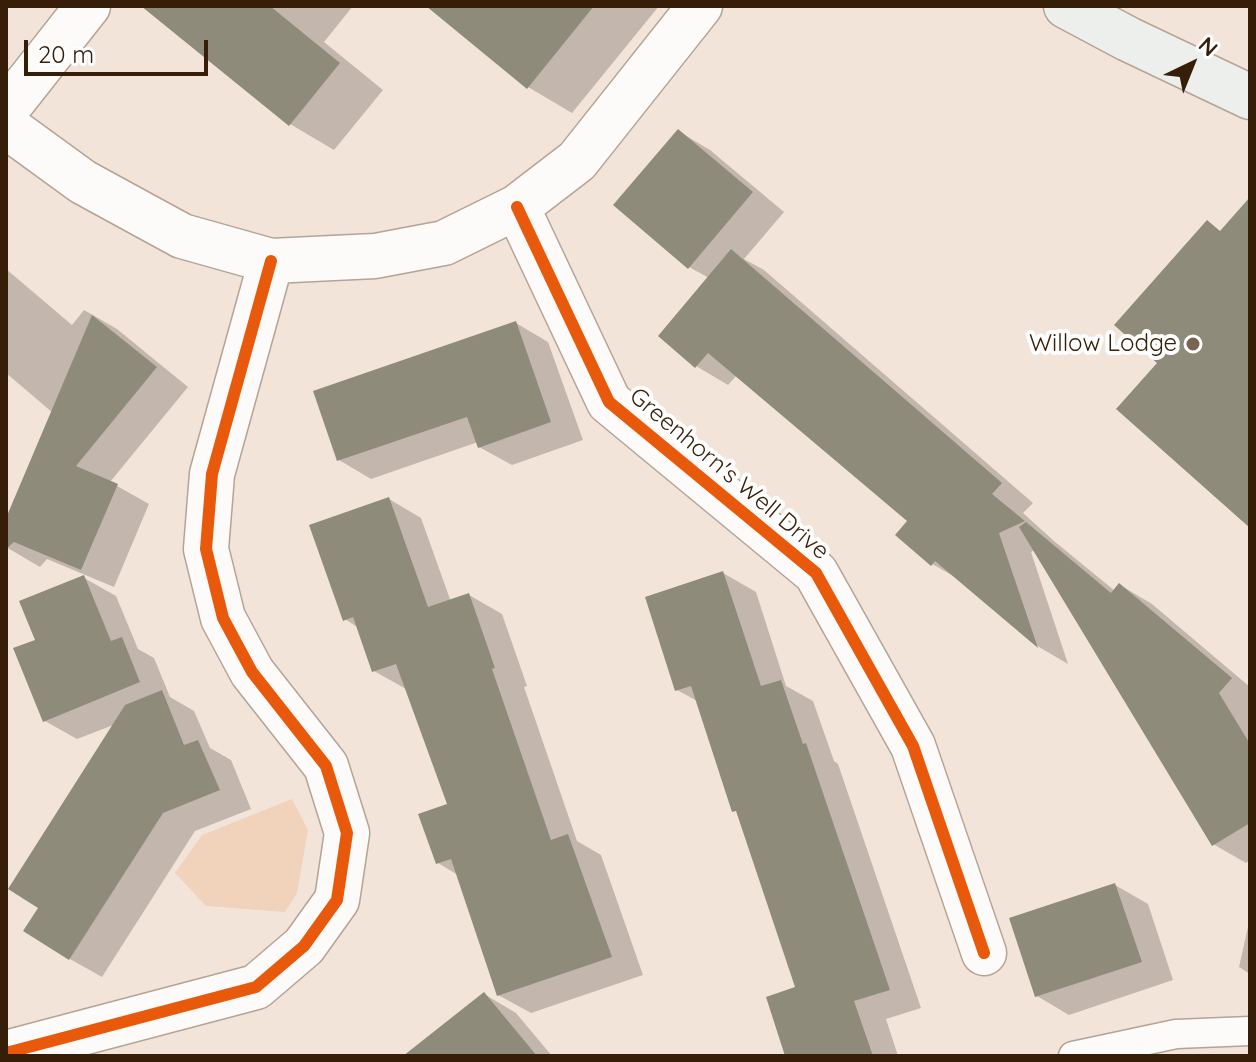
<!DOCTYPE html>
<style>
body{margin:0}
#map{position:relative;width:1256px;height:1062px;overflow:hidden;background:#f3e4d9;font-family:Quicksand,sans-serif}
canvas{display:block}
.frame{position:absolute;inset:0;border:8px solid #371e08;pointer-events:none}
.north{position:absolute;left:1152px;top:24px;width:80px;height:80px;-webkit-text-stroke:6px #fff;paint-order:stroke;rotate:43deg;font-size:22px;font-weight:700;line-height:32px;text-align:center;color:#371e08}
.north::after{content:'';display:block;margin:auto;width:28px;height:36px;background:#371e08;clip-path:polygon(50% 0,100% 100%,50% 72%,0 100%)}
.scale{position:absolute;left:24px;top:40px;width:184px;height:36px;box-sizing:border-box;border:4px solid #371e08;border-top:0;padding-left:10px;font-size:24px;line-height:28px;white-space:nowrap;color:#371e08;-webkit-text-stroke:6px #fff;paint-order:stroke}
</style>
<div id="map">
<canvas width="1256" height="1062"></canvas>
<div class="frame"></div>
<div class="north">N</div>
<div class="scale">20 m</div>
</div>
<script>
const ctx = document.querySelector('canvas').getContext('2d');
ctx.lineJoin = 'round';
function fill(path, color) { ctx.fillStyle = color; ctx.fill(path, 'evenodd'); }
function strokePath(path, color, width, dash) { ctx.strokeStyle = color; ctx.lineWidth = width; ctx.lineCap = dash ? 'butt' : 'round'; ctx.setLineDash(dash || []); ctx.stroke(path); }
function drawText(font, color, halo, rows, align = 'center') {
  ctx.font = font + ' Quicksand,sans-serif'; ctx.lineWidth = 8; ctx.setLineDash([]); ctx.textBaseline = 'middle'; ctx.strokeStyle = halo; ctx.fillStyle = color; for (const [text, x, y, turn = 0] of rows) {
    ctx.save(); ctx.translate(x, y); ctx.rotate((+turn || 0) * Math.PI / 180); ctx.textAlign = isNaN(turn) ? turn : align; if (halo) ctx.strokeText(text, 0, 0); ctx.fillText(text, 0, 0); ctx.restore();
  }
}
fill(new Path2D(`
 M 292,799 L 308,830 L 297,893 L 285,912 L 206,906 L 175,873 L 202,835 Z`), '#f1d2ba');
fill(new Path2D(`
 M 155,6 L 353,6 L 324,42 L 383,90 L 334,150 L 290,124 Z
 M 471,6 L 659,6 L 572,113 L 528,87 Z
 M 678,131 L 710,150 L 784,212 L 744,259 L 764,270 L 1033,503 L 1023,513 L 1054,541 L 1115,591 L 1120,585 L 1152,604 L 1250,687 L 1250,860 L 1246,863 L 1213,844 L 1035,550 L 1031,552 L 1068,664 L 1039,647 L 962,581 L 932,564 L 909,520 L 737,375 L 728,385 L 696,366 L 709,278 L 689,267 Z
 M 6,269 L 72,325 L 84,310 L 117,329 L 188,387 L 110,482 L 149,504 L 114,587 L 47,559 L 40,567 L 6,547 L 6,524 L 53,413 L 6,373 Z
 M 516,323 L 548,342 L 583,440 L 512,465 L 479,447 L 478,442 L 371,479 L 339,460 Z
 M 389,499 L 421,518 L 451,602 L 469,595 L 502,614 L 527,686 L 524,687 L 577,841 L 601,855 L 643,975 L 531,1013 L 498,995 L 458,875 L 438,863 L 450,805 L 406,689 L 374,671 L 357,627 L 345,619 Z
 M 723,573 L 756,592 L 786,686 L 813,701 L 834,761 L 838,764 L 921,1008 L 886,1019 L 898,1056 L 787,1056 L 798,988 L 699,702 L 677,690 Z
 M 84,578 L 116,596 L 138,649 L 154,658 L 170,697 L 194,711 L 210,748 L 231,760 L 251,809 L 195,831 L 102,977 L 70,959 L 116,724 L 77,739 L 45,721 L 37,641 Z
 M 1115,885 L 1148,904 L 1173,980 L 1069,1015 L 1037,996 Z
 M 1250,918 L 1250,974 L 1239,967 Z
 M 484,994 L 516,1013 L 552,1056 L 407,1056 Z`), '#0003');
fill(new Path2D(`
 M 141,6 L 270,6 L 340,63 L 289,126 Z
 M 426,6 L 594,6 L 527,89 Z
 M 678,129 L 753,192 L 688,269 L 613,205 Z
 M 1250,197 L 1250,528 L 1116,409 L 1157,363 L 1114,325 L 1207,220 L 1220,231 Z
 M 731,249 L 1002,483 L 992,494 L 1025,521 L 999,533 L 1038,648 L 935,561 L 931,566 L 895,535 L 907,521 L 708,353 L 695,368 L 658,336 Z
 M 92,315 L 157,367 L 76,466 L 118,484 L 81,570 L 14,542 L 6,549 L 6,518 Z
 M 516,321 L 551,422 L 478,448 L 467,417 L 337,461 L 313,391 Z
 M 389,497 L 428,607 L 469,593 L 495,668 L 492,669 L 551,840 L 568,834 L 612,957 L 497,996 L 451,859 L 436,864 L 418,814 L 447,804 L 396,664 L 372,672 L 353,617 L 343,621 L 309,525 Z
 M 1026,522 L 1111,593 L 1119,583 L 1232,678 L 1219,693 L 1250,744 L 1250,823 L 1212,846 L 1019,527 Z
 M 723,571 L 761,686 L 781,680 L 803,744 L 806,743 L 890,990 L 854,1001 L 873,1056 L 785,1056 L 766,997 L 795,987 L 736,811 L 732,812 L 691,686 L 675,691 L 645,597 Z
 M 84,575 L 111,641 L 122,637 L 140,682 L 43,722 L 13,648 L 35,640 L 19,601 Z
 M 162,690 L 184,745 L 198,740 L 220,790 L 163,813 L 69,960 L 23,931 L 38,908 L 8,889 L 125,705 Z
 M 1115,883 L 1142,962 L 1035,997 L 1009,918 Z
 M 484,992 L 537,1056 L 403,1056 Z`), '#8f8b7a');
const lane = new Path2D(`
 M 1073,1056 L 1176,1034 L 1250,1031`);
const street = new Path2D(`
 M 6,110 L 88,6
 M 6,126 L 83,182 L 182,236 L 271,261 L 375,256 L 444,243 L 517,207 L 577,161 L 700,6
 M 517,207 L 609,402 L 816,573 L 913,746 L 984,953
 M 6,1053 L 256,987 L 304,946 L 337,900 L 347,833 L 326,766 L 252,672 L 223,618 L 206,549 L 212,474 L 271,261`);
const secondary = new Path2D(`
 M 1066,6 L 1128,39 L 1250,97`);
strokePath(lane, '#b5a394', 31);
strokePath(street, '#b5a394', 47);
strokePath(secondary, '#b5a394', 47);
strokePath(lane, '#fdfbf9', 28);
strokePath(street, '#fdfbf9', 44);
strokePath(secondary, '#edefed', 44);
strokePath(new Path2D(`
 M 517,207 L 609,402 L 816,573 L 913,746 L 984,953
 M 6,1053 L 256,987 L 304,946 L 337,900 L 347,833 L 326,766 L 252,672 L 223,618 L 206,549 L 212,474 L 271,261`), '#e8590c', 12);
for (const [x, y, r, color] of [
 [1193,344,8,"#796351"]
]) { const dot = new Path2D(); dot.arc(x, y, r, 0, 2 * Math.PI); ctx.fillStyle = color; ctx.fill(dot); strokePath(dot, '#fff', 3); }
drawText('24px', '#371e08', '#fff', [
 ["Willow Lodge",1177,344]
], 'right');
drawText('24px', '#371e08', '#fff', [
 ["Greenhorn's Well Drive",729,474,40]
]);
</script>
